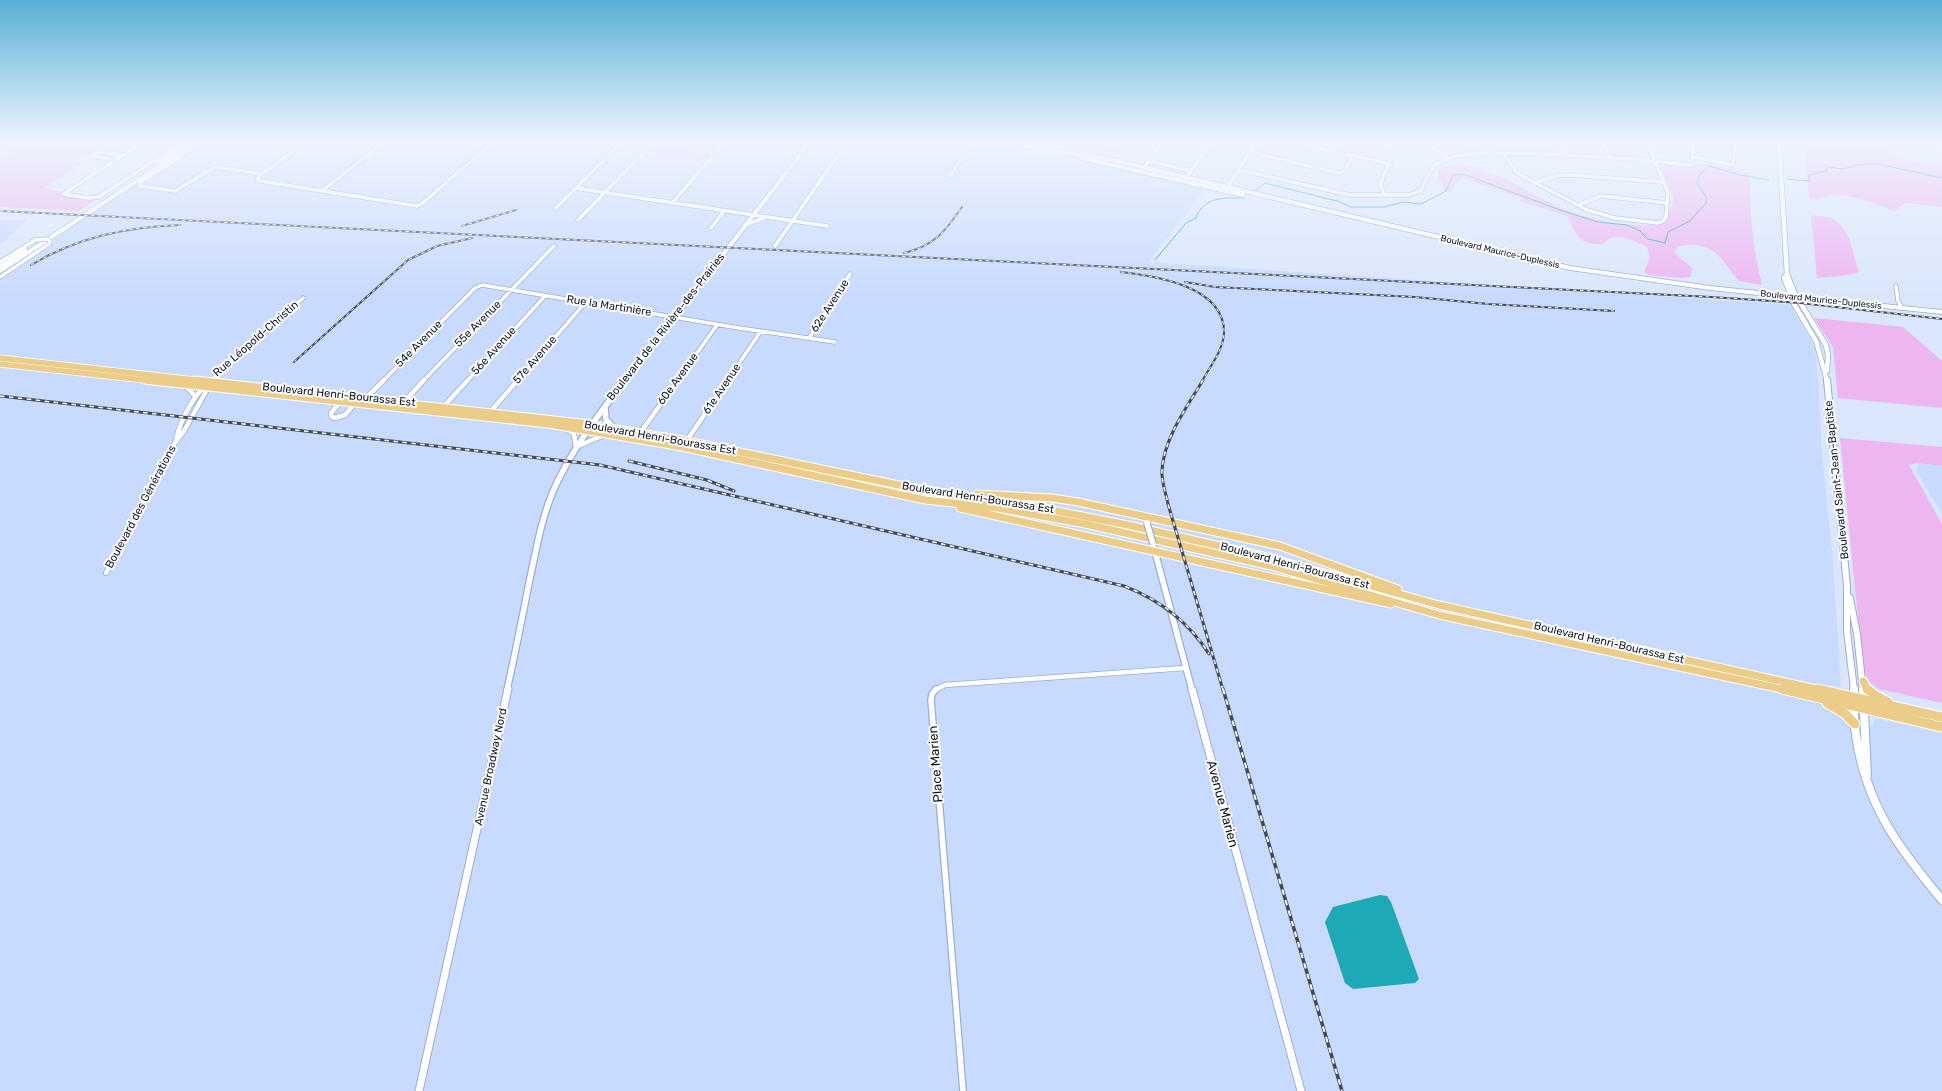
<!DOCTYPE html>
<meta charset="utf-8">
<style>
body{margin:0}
canvas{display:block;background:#dae6fc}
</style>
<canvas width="1942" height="1091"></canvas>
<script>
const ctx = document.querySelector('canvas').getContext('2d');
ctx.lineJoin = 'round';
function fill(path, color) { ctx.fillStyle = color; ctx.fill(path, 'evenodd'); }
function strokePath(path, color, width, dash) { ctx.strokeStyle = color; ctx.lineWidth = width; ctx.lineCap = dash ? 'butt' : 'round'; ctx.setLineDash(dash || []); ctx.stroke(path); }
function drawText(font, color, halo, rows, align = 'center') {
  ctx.font = font + ' Rubik,sans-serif'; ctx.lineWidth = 4; ctx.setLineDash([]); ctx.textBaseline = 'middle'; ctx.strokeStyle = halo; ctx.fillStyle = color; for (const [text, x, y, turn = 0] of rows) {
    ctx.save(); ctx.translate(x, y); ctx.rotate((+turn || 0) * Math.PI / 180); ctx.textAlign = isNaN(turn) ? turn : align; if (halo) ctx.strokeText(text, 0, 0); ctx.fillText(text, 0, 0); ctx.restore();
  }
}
fill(new Path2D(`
 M 196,142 L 956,142 L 1076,160 L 1136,171 L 1204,190 L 1148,262 L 1791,305 L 1815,348 L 1819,393 L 1822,455 L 1833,561 L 1841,687 L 1825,685 L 1827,708 L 1836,713 L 1845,720 L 1873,726 L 1874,720 L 1879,719 L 1942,733 L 1942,1091 L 0,1091 L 0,276 L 61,235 L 75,222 Z
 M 0,220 L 27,220 L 0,245 Z
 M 1918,463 L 1942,466 L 1942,514 L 1916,471 Z`), '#c8dafe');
fill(new Path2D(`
 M 29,142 L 105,142 L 96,147 L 98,152 L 89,154 L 74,162 L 82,164 L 43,188 L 88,198 L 106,194 L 79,211 L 0,207 L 0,158 Z
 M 659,142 L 684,144 L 680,150 L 711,155 L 706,160 L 650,152 Z
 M 1050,142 L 1130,142 L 1120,154 L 1049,144 Z
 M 1804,142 L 1864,142 L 1885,146 L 1891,154 L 1921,164 L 1942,164 L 1942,207 L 1909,203 L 1903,204 L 1895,211 C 1877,204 1859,197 1840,195 C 1828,193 1824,201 1809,199 Z
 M 1464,164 C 1475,167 1486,170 1496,175 C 1516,184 1536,196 1556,206 C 1583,219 1637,231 1666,222 L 1674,199 L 1662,169 L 1662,165 L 1690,166 L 1709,164 L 1750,173 C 1749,211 1753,248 1762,285 L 1739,281 C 1718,256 1715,241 1678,246 L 1675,253 L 1692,268 L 1691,277 L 1682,278 L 1648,275 L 1644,271 L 1650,258 L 1647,247 C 1632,240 1615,230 1603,244 C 1579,244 1576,237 1568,216 L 1520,201 L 1524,199 L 1471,181 L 1462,179 L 1455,185 L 1451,192 L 1446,191 L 1438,177 L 1439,170 L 1449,165 Z
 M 1811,215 C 1817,216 1827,216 1833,219 C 1852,229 1852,254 1859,272 C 1845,277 1831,276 1817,278 Z
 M 1814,318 L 1903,327 L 1942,361 L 1942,408 L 1838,398 L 1833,347 Z
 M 1840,438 L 1942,447 L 1942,466 L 1918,463 L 1909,465 L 1942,524 L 1942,703 L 1879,689 L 1868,680 L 1863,667 Z`), '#edb6f1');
fill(new Path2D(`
 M 1380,895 L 1387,896 L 1391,902 L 1419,979 L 1415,983 L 1353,989 L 1345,983 L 1325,922 L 1333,907 Z`), '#1da9b5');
strokePath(new Path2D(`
 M 1787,179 L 1810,181 L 1808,175 L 1827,171 L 1828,167 L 1843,169 L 1857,165 L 1878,164 L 1942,178
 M 1256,190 L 1265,183 L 1337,201 L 1351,207 L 1384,207 L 1403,202 L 1421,204 L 1446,191 L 1453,175 L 1463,174 L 1560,210 L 1598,222 L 1627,225 L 1640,231 L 1648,239 L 1665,243 L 1668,232 L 1690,221 L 1706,203 L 1706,197 L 1697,182 L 1700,174 L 1709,166 L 1740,175 L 1769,180
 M 1155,260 L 1186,223 L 1196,218 C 1204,196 1224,198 1244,198`), '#1da9b5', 1);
const minorFar2 = new Path2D(`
 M 1289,142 L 1390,164
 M 1377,142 L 1389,146 L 1394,152 L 1380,184 L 1384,195
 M 1426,142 L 1447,158
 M 1560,142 L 1564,156
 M 1604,142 L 1604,146 L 1612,158
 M 1657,142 L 1666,144
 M 0,145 L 6,142
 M 194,145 L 181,156 L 140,183 L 140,186 L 175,191 L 215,167 L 262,174 L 257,179 L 260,181 L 417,206 L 423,203 L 493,142
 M 1250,152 L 1338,173 L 1345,171 L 1352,156
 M 1503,153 L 1517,173 L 1587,210 L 1615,218 L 1658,223 L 1663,221 L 1666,217 L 1668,192 L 1647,142
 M 1693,157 L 1733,165 L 1735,142
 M 115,160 L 93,156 L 94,153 L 101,152 L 123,155
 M 1149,161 L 1192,171
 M 1239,170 L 1350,195 L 1410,195 L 1421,190 L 1428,175 L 1435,165 L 1451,157 L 1467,154 L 1527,153 L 1634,159 L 1688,165 L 1692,164 L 1693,142
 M 1141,171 L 1163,142
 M 262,174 L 306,142
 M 950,176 L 972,142
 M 1184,181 L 1212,142
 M 1535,183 L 1556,176 L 1570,175 L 1664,182
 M 575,188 L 827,226
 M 1226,190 L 1256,142
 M 322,191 L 384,142
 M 63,194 L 88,198 L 99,197 L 166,153 L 183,144
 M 63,194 L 144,142
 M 672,203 L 725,142
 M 1578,205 L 1601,196 L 1667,203
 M 556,208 L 622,142
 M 578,220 L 654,142
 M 745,225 L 764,218
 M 711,228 L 724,211
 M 775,246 L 847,142
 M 0,262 L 35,240
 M 0,277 L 49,244
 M 1896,286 L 1898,301 L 1902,308
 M 809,338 L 850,274
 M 210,381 L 303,298
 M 383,381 L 475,288 L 482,285 L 739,328 L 835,342
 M 423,381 L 554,246
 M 467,381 L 545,296
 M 517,381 L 585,303
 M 677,381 L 717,325
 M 727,381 L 761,331`);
const minorFar1 = new Path2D(`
 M 184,384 L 195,396
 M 364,400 L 384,380
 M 340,402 L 331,413 L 331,416 L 334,418 L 345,415 L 355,403
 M 404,402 L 424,380
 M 443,407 L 468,380
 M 489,413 L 518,380
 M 568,429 L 574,434 L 576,447 L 604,435
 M 640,433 L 678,380
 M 176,440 C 181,417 194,395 211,380
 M 685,443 L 728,380
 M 106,573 L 176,441 L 184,431 L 209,386
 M 935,690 L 945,685 L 1185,668`);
const minor = new Path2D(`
 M 936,689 L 932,694 L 931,700 L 963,1091`);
const tertiaryFar2 = new Path2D(`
 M 970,142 L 1002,146
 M 998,142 L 1113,160 L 1570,268 L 1710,288 L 1942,312
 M 1082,158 L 1243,195
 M 157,163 L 189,142
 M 0,267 L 25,250
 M 0,271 L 196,142
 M 625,381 L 810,142`);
const tertiaryFar1 = new Path2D(`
 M 605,408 L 606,420 L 615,429
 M 1154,548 L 1192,690
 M 507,690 C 515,654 522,619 529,583 C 536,551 541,519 554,489 C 572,449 599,414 625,380`);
const tertiary = new Path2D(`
 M 1192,689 L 1301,1091
 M 419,1091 L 508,689`);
const secondaryFar2 = new Path2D(`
 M 1779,142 L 1787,274 L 1795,294 L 1826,345 L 1828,356 L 1827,371
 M 1787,274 L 1784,278 L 1794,304 L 1816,341 L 1827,381`);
const secondaryFar1 = new Path2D(`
 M 1827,380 L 1847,586 L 1847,631 L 1854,690
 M 1850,598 L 1857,634 L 1863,690`);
const secondary = new Path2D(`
 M 1854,689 C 1852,705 1854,719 1856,735 C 1866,805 1898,847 1942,900
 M 1863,689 L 1867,776`);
const primaryFar2 = new Path2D(`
 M 0,358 L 204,381
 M 0,364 L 153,381`);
const primaryFar1 = new Path2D(`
 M 144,380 L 548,424 L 682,447 L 925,500 L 998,508 L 1085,524 L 1271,566 L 1439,615 L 1786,690
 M 195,380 L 581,423 L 687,441 L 937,493 L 1031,506 L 1128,525 L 1263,556 L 1439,605 L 1821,690
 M 977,494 L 1052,498 L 1078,502 L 1280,546 L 1398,589
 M 960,508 L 1391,604
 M 1863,681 L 1868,690`);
const primary = new Path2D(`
 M 1782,689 L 1942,727
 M 1817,689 L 1942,717
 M 1867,689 L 1876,696 L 1888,702
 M 1827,703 L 1844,713 L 1855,724`);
strokePath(minorFar2, '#9badd1', 5);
strokePath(minorFar1, '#9badd1', 6);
strokePath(minor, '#9badd1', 8);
strokePath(tertiaryFar2, '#9badd1', 5.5);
strokePath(tertiaryFar1, '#9badd1', 8);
strokePath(tertiary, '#9badd1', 9);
strokePath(secondaryFar2, '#9badd1', 6);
strokePath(secondaryFar1, '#9badd1', 8);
strokePath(secondary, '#9badd1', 10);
strokePath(primaryFar2, '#fff', 7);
strokePath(primaryFar1, '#fff', 9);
strokePath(primary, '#fff', 11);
strokePath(minorFar2, '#fff', 3.5);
strokePath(minorFar1, '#fff', 4.5);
strokePath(minor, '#fff', 5.5);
strokePath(tertiaryFar2, '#fff', 4);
strokePath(tertiaryFar1, '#fff', 5.5);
strokePath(tertiary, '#fff', 7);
strokePath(secondaryFar2, '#fff', 4.5);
strokePath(secondaryFar1, '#fff', 6);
strokePath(secondary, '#fff', 8);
strokePath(primaryFar2, '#ebcd89', 5.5);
strokePath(primaryFar1, '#ebcd89', 7);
strokePath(primary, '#ebcd89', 9);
const railFar2 = new Path2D(`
 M 0,211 L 1711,297 L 1801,303 L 1942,319
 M 462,226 L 516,210
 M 904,253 C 934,246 945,232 962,207
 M 31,265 C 78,237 126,227 180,225
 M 1121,272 C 1155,276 1226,286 1224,334 C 1223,350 1210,367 1202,381
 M 1185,282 L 1215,287 L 1415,297 L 1488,304 L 1614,311
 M 294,362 L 408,260 L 437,246 L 472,238`);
const railFar1 = new Path2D(`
 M 1203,380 C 1187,407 1164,438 1162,470 C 1161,481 1166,493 1168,504 L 1223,690
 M 0,396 L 600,465 L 1124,586 C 1160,600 1188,621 1209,654
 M 629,461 L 707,480 L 734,491`);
const rail = new Path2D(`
 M 1223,689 L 1342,1091`);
strokePath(railFar2, '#424a59', 2);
strokePath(railFar1, '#424a59', 3);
strokePath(rail, '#424a59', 3.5);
strokePath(railFar2, '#fff', 1, [3.5]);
strokePath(railFar1, '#fff', 1.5, [4.5]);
strokePath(rail, '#fff', 2, [5.5]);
const minorBridge = new Path2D(`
 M 35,240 L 47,239 L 50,241 L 49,244`);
const tertiaryBridge = new Path2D(`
 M 1147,523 L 1153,544`);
strokePath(minorBridge, '#9badd1', 5, []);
strokePath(tertiaryBridge, '#9badd1', 8, []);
strokePath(minorBridge, '#fff', 3.5);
strokePath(tertiaryBridge, '#fff', 5.5);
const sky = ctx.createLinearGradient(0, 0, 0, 295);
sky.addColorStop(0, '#57b0d4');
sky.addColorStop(0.48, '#eef4fe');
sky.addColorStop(1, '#eef4fe00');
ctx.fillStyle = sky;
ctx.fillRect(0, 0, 1942, 295);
drawText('9px', '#101724', '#fff', [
 ["Boulevard Maurice-Duplessis",1500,252,13],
 ["Boulevard Maurice-Duplessis",1821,300,6]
]);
drawText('11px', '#101724', '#fff', [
 ["Rue la Martinière",609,306,9],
 ["62e Avenue",830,306,-57],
 ["55e Avenue",478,324,-45],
 ["Boulevard de la Rivière-des-Prairies",666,327,-52],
 ["Rue Léopold-Christin",256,339,-41],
 ["54e Avenue",419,344,-45],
 ["56e Avenue",494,351,-48],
 ["57e Avenue",535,360,-49],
 ["60e Avenue",678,379,-54],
 ["61e Avenue",722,389,-56],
 ["Boulevard Henri-Bourassa Est",339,395,6],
 ["Boulevard Henri-Bourassa Est",660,438,10],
 ["Boulevard Saint-Jean-Baptiste",1837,480,-96],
 ["Boulevard Henri-Bourassa Est",978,498,9],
 ["Boulevard des Générations",141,507,-62],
 ["Boulevard Henri-Bourassa Est",1295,566,15],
 ["Boulevard Henri-Bourassa Est",1609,643,13],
 ["Avenue Broadway Nord",491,767,-78]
]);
drawText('13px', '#101724', '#fff', [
 ["Place Marien",936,764,-94],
 ["Avenue Marien",1222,804,75]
]);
</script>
